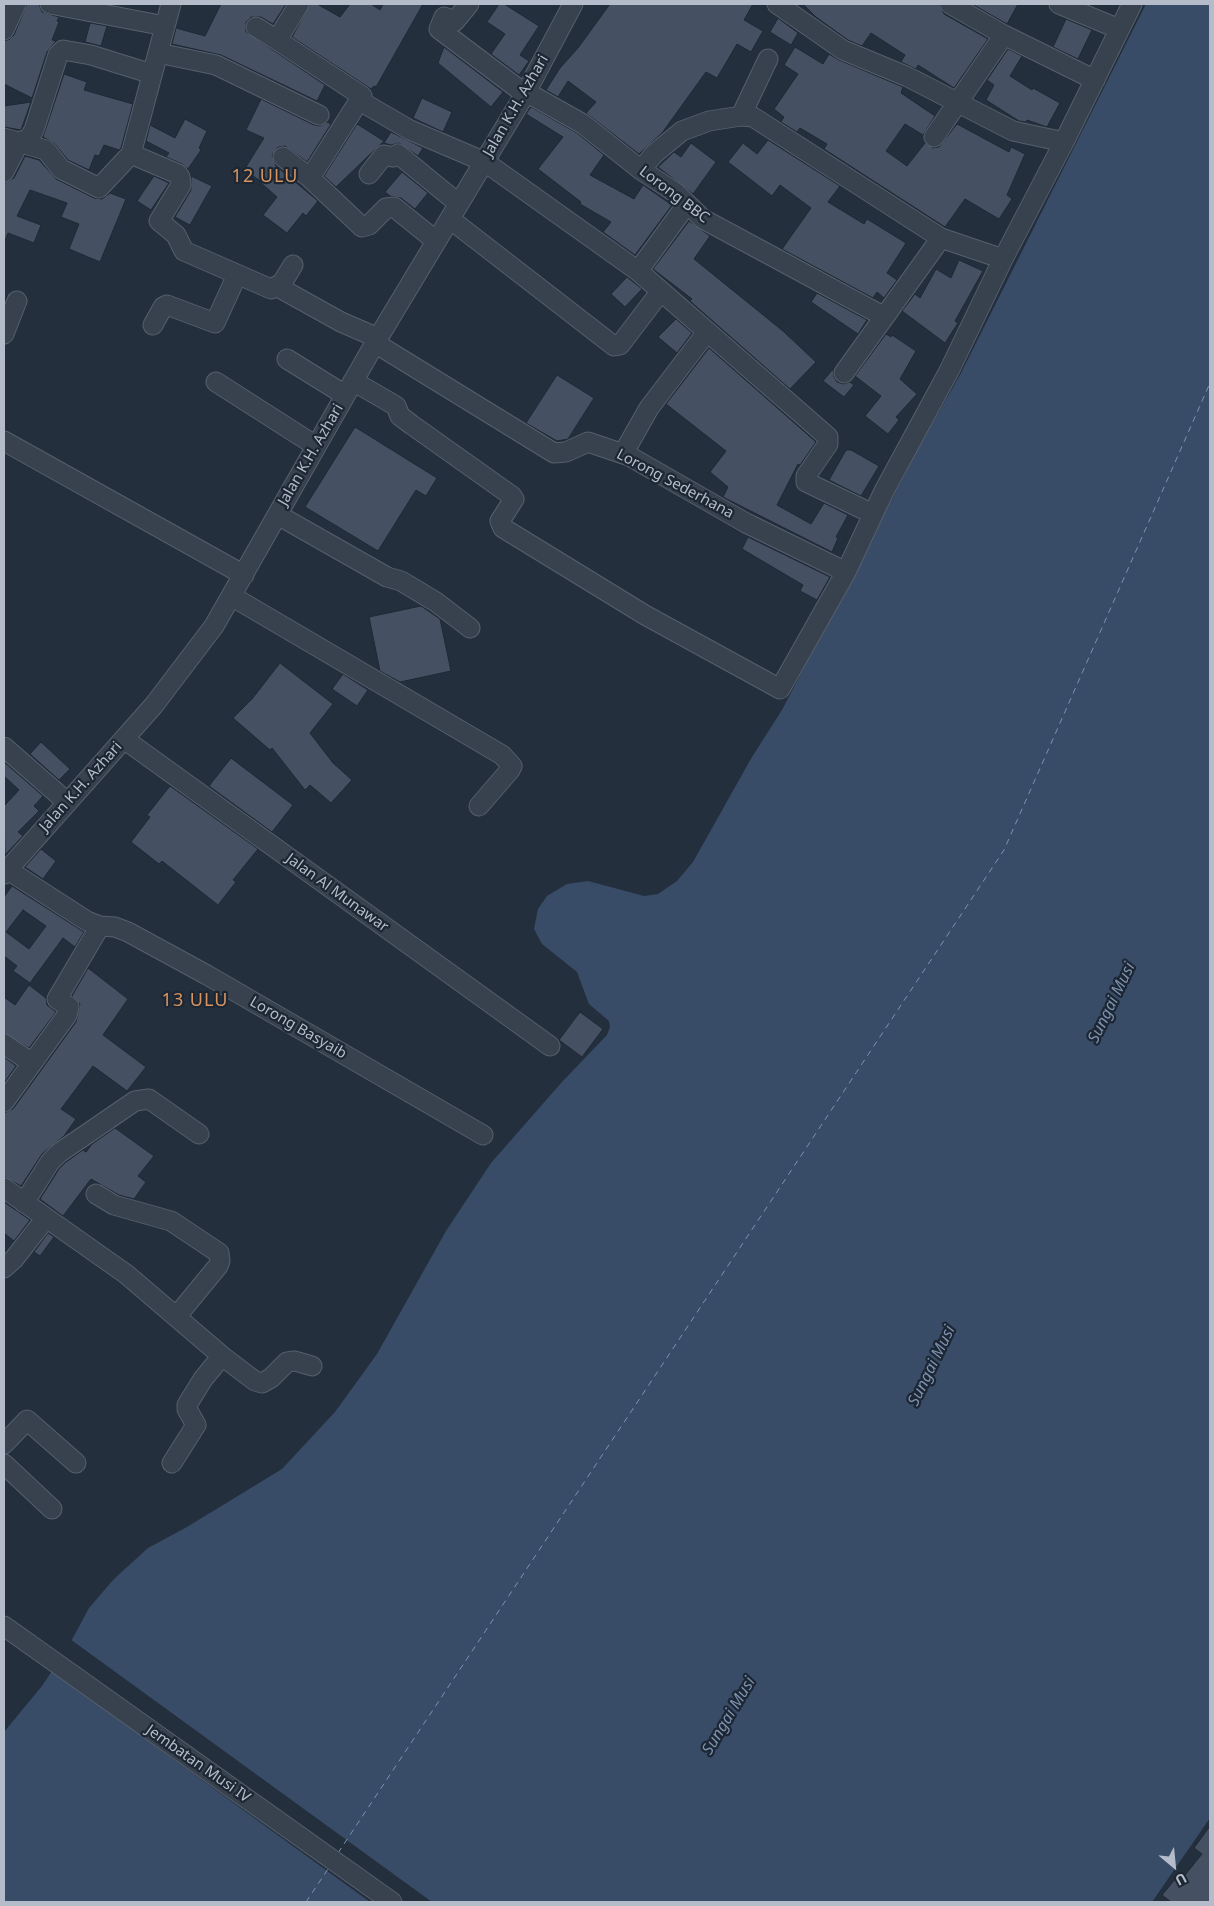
<!DOCTYPE html>
<style>
body{margin:0}
#map{position:relative;width:1214px;height:1906px;overflow:hidden;background:#242f3e;font-family:"Noto Sans",sans-serif}
canvas{display:block}
.frame{position:absolute;inset:0;border:5px solid #b4bcc9;pointer-events:none}
.north{position:absolute;left:1149px;top:1841px;width:50px;height:50px;-webkit-text-stroke:4px #1d2633;paint-order:stroke;rotate:152deg;font-size:14px;font-weight:700;line-height:20px;text-align:center;color:#b4bcc9}
.north::after{content:'';display:block;margin:auto;width:18px;height:22px;background:#b4bcc9;clip-path:polygon(50% 0,100% 100%,50% 72%,0 100%)}
</style>
<div id="map">
<canvas width="1214" height="1906"></canvas>
<div class="frame"></div>
<div class="north">U</div>
</div>
<script>
const ctx = document.querySelector('canvas').getContext('2d');
ctx.lineJoin = 'round';
function paint(path, color) { ctx.fillStyle = color; ctx.fill(path, 'evenodd'); }
const poly = rows => new Path2D(rows.map(r => 'M' + r).join(''));
function stroke(path, color, width, dash) { ctx.strokeStyle = color; ctx.lineWidth = width; ctx.lineCap = dash ? 'butt' : 'round'; ctx.setLineDash(dash || []); ctx.stroke(path); }
function write(font, color, halo, rows, align = 'center') {
  ctx.font = font + ' "Noto Sans",sans-serif'; ctx.lineWidth = 4.5; ctx.setLineDash([]); ctx.textBaseline = 'middle'; ctx.strokeStyle = halo; ctx.fillStyle = color; for (const [text, x, y, turn = 0] of rows) {
    ctx.save(); ctx.translate(x, y); ctx.rotate((+turn || 0) * Math.PI / 180); ctx.textAlign = isNaN(turn) ? turn : align; if (halo) ctx.strokeText(text, 0, 0); ctx.fillText(text, 0, 0); ctx.restore();
  }
}
paint(poly([
 [1146,4,1210,4,1210,1818,1152,1902,4,1902,4,1732,42,1686,68,1647,89,1608,114,1579,148,1548,187,1527,282,1469,335,1412,377,1354,446,1231,491,1163,562,1082,607,1035,610,1027,609,1021,589,1004,577,972,542,944,534,929,538,909,547,896,567,884,588,881,644,896,658,894,677,881,693,862,752,757,782,710,918,449,960,375]
]), '#394c67');
paint(poly([
 [70,1639,432,1902,370,1902,50,1670]
]), '#242f3e');
stroke(poly([
 [338,1853,1004,850,1210,383],
 [306,1902,328,1869]
]), '#7c92b1', 1, [6, 5]);
const building = poly([
 [27,4,39,4,42,12,59,17,57,21,59,22,52,40,56,41,47,52,32,98,4,84,4,41,10,39,14,35,27,4],
 [221,4,286,4,273,24,261,17,251,17,246,22,246,32,325,85,317,101,221,55,172,44,176,28,205,36,221,4],
 [310,4,317,4,340,17,350,4,371,4,380,10,383,4,423,4,376,87,374,86,371,89,292,37,310,4],
 [499,4,504,4,539,26,520,55,529,61,519,75,491,54,505,34,487,22,499,4],
 [610,4,753,4,744,20,763,31,751,52,737,44,717,78,706,72,662,133,639,154,586,113,596,102,568,81,558,97,546,90,560,68,578,48,610,4],
 [803,4,939,4,944,14,988,39,954,88,918,65,916,69,901,62,905,55,871,33,862,46,848,40,816,17,803,4],
 [972,4,1018,4,1007,24,972,4],
 [778,18,798,33,791,45,770,32,778,18],
 [1066,19,1092,30,1078,59,1053,47,1066,19],
 [90,23,107,26,101,46,85,42,90,23],
 [444,47,503,92,491,107,438,63,444,47],
 [795,47,823,64,829,54,839,60,903,87,901,93,935,116,923,135,905,124,886,151,907,166,925,143,933,148,939,147,957,124,1009,152,1011,147,1025,154,1007,195,1012,199,999,219,965,199,945,227,824,149,827,144,800,128,797,132,781,122,784,117,774,109,798,74,784,65,795,47],
 [1008,49,1022,56,1010,76,1032,90,1033,88,1060,103,1047,127,1027,120,1026,122,1019,121,986,100,994,85,987,80,1008,49],
 [64,74,87,82,84,90,133,104,121,148,119,150,104,145,99,156,95,155,89,170,68,160,54,143,43,137,64,74],
 [422,98,452,112,443,132,413,118,422,98],
 [261,99,314,125,320,126,327,122,331,124,307,162,285,146,278,147,272,155,276,166,318,201,306,216,303,213,287,233,263,215,277,197,261,183,262,182,244,170,264,138,246,130,261,99],
 [31,102,21,130,4,127,4,106,31,102],
 [531,107,577,133,604,155,590,175,634,199,643,185,672,205,635,255,603,232,611,222,580,204,581,202,538,169,563,137,526,114,531,107],
 [185,119,207,131,199,148,201,150,188,169,182,164,166,157,169,153,146,141,150,125,175,138,185,119],
 [357,124,384,141,336,187,324,176,357,124],
 [391,132,423,148,418,156,399,143,391,145,384,143,391,132],
 [768,140,840,186,828,202,864,224,867,219,906,243,887,273,897,280,884,298,877,292,873,298,782,249,811,208,780,185,772,196,728,162,743,143,757,154,768,140],
 [691,143,716,162,693,194,658,167,674,152,681,157,691,143],
 [25,156,39,160,56,179,94,198,102,199,110,193,126,199,100,262,69,249,79,224,61,217,67,203,30,190,17,216,41,225,34,243,8,233,4,243,4,183,14,178,25,156],
 [402,172,428,193,415,209,401,198,390,196,385,192,402,172],
 [154,176,169,183,151,210,137,201,154,176],
 [191,176,212,186,190,225,175,217,191,190,191,176],
 [689,221,710,236,694,259,783,331,816,362,790,389,690,301,692,299,653,269,689,221],
 [959,260,983,271,955,321,958,323,945,343,902,311,915,294,920,298,936,269,951,278,959,260],
 [627,277,642,289,625,307,611,294,627,277],
 [817,293,867,320,858,334,811,302,817,293],
 [676,319,692,333,677,353,658,337,676,319],
 [886,334,891,337,892,335,916,351,900,379,917,394,896,417,899,420,888,434,865,416,881,396,855,376,886,334],
 [709,348,816,442,800,465,798,464,777,505,811,524,824,503,848,515,836,537,838,538,832,552,723,497,728,487,710,472,726,451,666,404,709,348],
 [833,369,834,377,837,382,843,384,850,382,854,385,844,397,823,381,833,369],
 [557,375,594,398,568,439,557,441,526,423,557,375],
 [355,427,437,478,426,496,416,490,378,551,305,507,355,427],
 [846,450,851,450,879,466,861,496,829,480,846,450],
 [748,537,830,577,817,600,800,591,803,585,742,549,748,537],
 [421,606,440,619,451,671,400,682,380,671,369,617,421,606],
 [280,663,333,704,310,733,333,763,352,780,331,803,310,785,305,790,272,748,270,750,233,718,252,699,280,663],
 [343,674,368,690,357,706,332,689,343,674],
 [41,742,70,769,59,780,30,754,41,742],
 [231,758,293,805,272,832,209,786,231,758],
 [4,762,43,796,34,806,39,811,18,832,23,836,5,855,4,806,19,790,4,776,4,762],
 [170,786,258,849,233,880,236,882,218,905,162,861,159,864,131,842,150,817,147,815,170,786],
 [41,849,56,861,43,879,25,867,41,849],
 [12,886,84,932,75,947,63,938,30,983,13,971,17,966,4,956,4,897,12,886],
 [23,910,46,926,29,949,6,932,23,910],
 [88,968,128,999,103,1035,146,1067,127,1091,93,1066,61,1109,76,1119,64,1136,42,1154,21,1186,4,1177,4,1113,13,1109,76,1022,80,1004,72,996,88,968],
 [29,985,46,998,47,1005,56,1012,29,1048,4,1033,4,997,15,1005,29,985],
 [580,1012,603,1029,582,1057,559,1040,580,1012],
 [4,1057,16,1066,4,1083,4,1057],
 [115,1128,154,1156,138,1176,146,1182,134,1199,119,1195,91,1179,63,1216,40,1199,59,1169,66,1162,83,1150,86,1152,92,1144,115,1128],
 [4,1202,30,1220,14,1241,4,1233,4,1202],
 [48,1233,54,1237,40,1256,34,1252,48,1233],
 [1210,1826,1210,1902,1171,1902,1162,1895,1177,1877,1181,1880,1202,1854,1194,1848,1210,1826]
]);
paint(building, '#455162');
stroke(building, '#1f2835', 1);
const minor = poly([
 [50,4,165,26],
 [299,4,277,40,362,96,310,178],
 [469,4,455,21,444,17,439,29,525,94],
 [777,4,843,50,908,77,1013,131,1064,142],
 [950,4,1004,35,1095,80],
 [1059,4,1119,29],
 [256,27,277,40],
 [4,30,16,4],
 [158,53,216,65,319,115],
 [526,92,583,124,641,170,676,193,703,219,883,316],
 [360,101,410,130,485,162,638,271,828,437,828,444,806,476,806,482,873,514],
 [741,116,768,59],
 [934,137,1004,35],
 [4,138,46,150,61,169,99,188,131,154,178,174,180,177,181,185,159,221,176,235,184,251,271,289,282,283,293,265],
 [26,143,34,130,58,55,63,50,91,55,152,74],
 [131,154,171,4],
 [283,157,310,178,362,227,369,225,386,208,394,207,436,241],
 [641,170,654,154,682,131,709,121,741,116,753,117,941,238,844,373],
 [4,172,20,141],
 [369,174,384,155,393,157,398,154,459,204],
 [450,219,614,346,620,345,661,291],
 [941,238,1003,259,1064,142,1132,4],
 [638,271,687,204],
 [278,287,341,322,378,338],
 [153,325,163,307,167,305,215,323,237,275],
 [4,334,17,301],
 [375,343,554,453,566,452,588,442,629,456,746,523,846,572],
 [287,359,345,395],
 [353,381,396,406,400,416,412,425,512,496,514,499,500,521,503,528,645,615,780,689,846,572,884,491,949,371,1003,259],
 [216,382,316,446],
 [4,441,244,575],
 [623,454,649,408,707,332],
 [278,515,387,577,401,581,436,602,470,628],
 [233,597,502,755,512,766,510,770,479,806],
 [124,739,550,1046],
 [4,747,67,802],
 [8,870,87,921,100,926,115,927,128,932,207,975,483,1135],
 [4,874,154,705,214,626,375,343,525,94,573,4],
 [4,1044,32,1063],
 [4,1102,67,1015,69,1007,57,999,100,926],
 [4,1188,126,1274,222,1356,255,1381,262,1383,271,1378,287,1362,295,1361,312,1366],
 [96,1194,114,1205,171,1221,219,1253,220,1261,218,1266,176,1317],
 [24,1203,50,1162,59,1153,135,1101,149,1099,199,1134],
 [4,1268,14,1259,46,1218],
 [4,1444,27,1420,76,1463],
 [172,1463,196,1425,187,1409,187,1405,203,1379,222,1356],
 [4,1464,52,1509],
 [4,1626,392,1902]
]);
stroke(minor, '#565f6c', 21);
stroke(minor, '#38414e', 19);
write('15px', '#b4bcc9', '#1d2633', [
 ["Jalan K.H. Azhari",516,106,-60],
 ["Lorong BBC",674,195,37],
 ["Jalan K.H. Azhari",311,455,-60],
 ["Lorong Sederhana",675,484,28],
 ["Jalan K.H. Azhari",81,787,-48],
 ["Jalan Al Munawar",337,893,36],
 ["Lorong Basyaib",298,1028,30],
 ["Jembatan Musi IV",198,1764,35]
]);
write('italic 16px', '#7c92b1', '#1d2633', [
 ["Sungai Musi",1112,1003,-64],
 ["Sungai Musi",932,1366,-64],
 ["Sungai Musi",729,1716,-59]
]);
ctx.letterSpacing = '1px';
write('18px', '#d59563', '#1d2633', [
 ["12 ULU",265,177],
 ["13 ULU",195,1001]
]);
ctx.letterSpacing = '0px';
</script>
